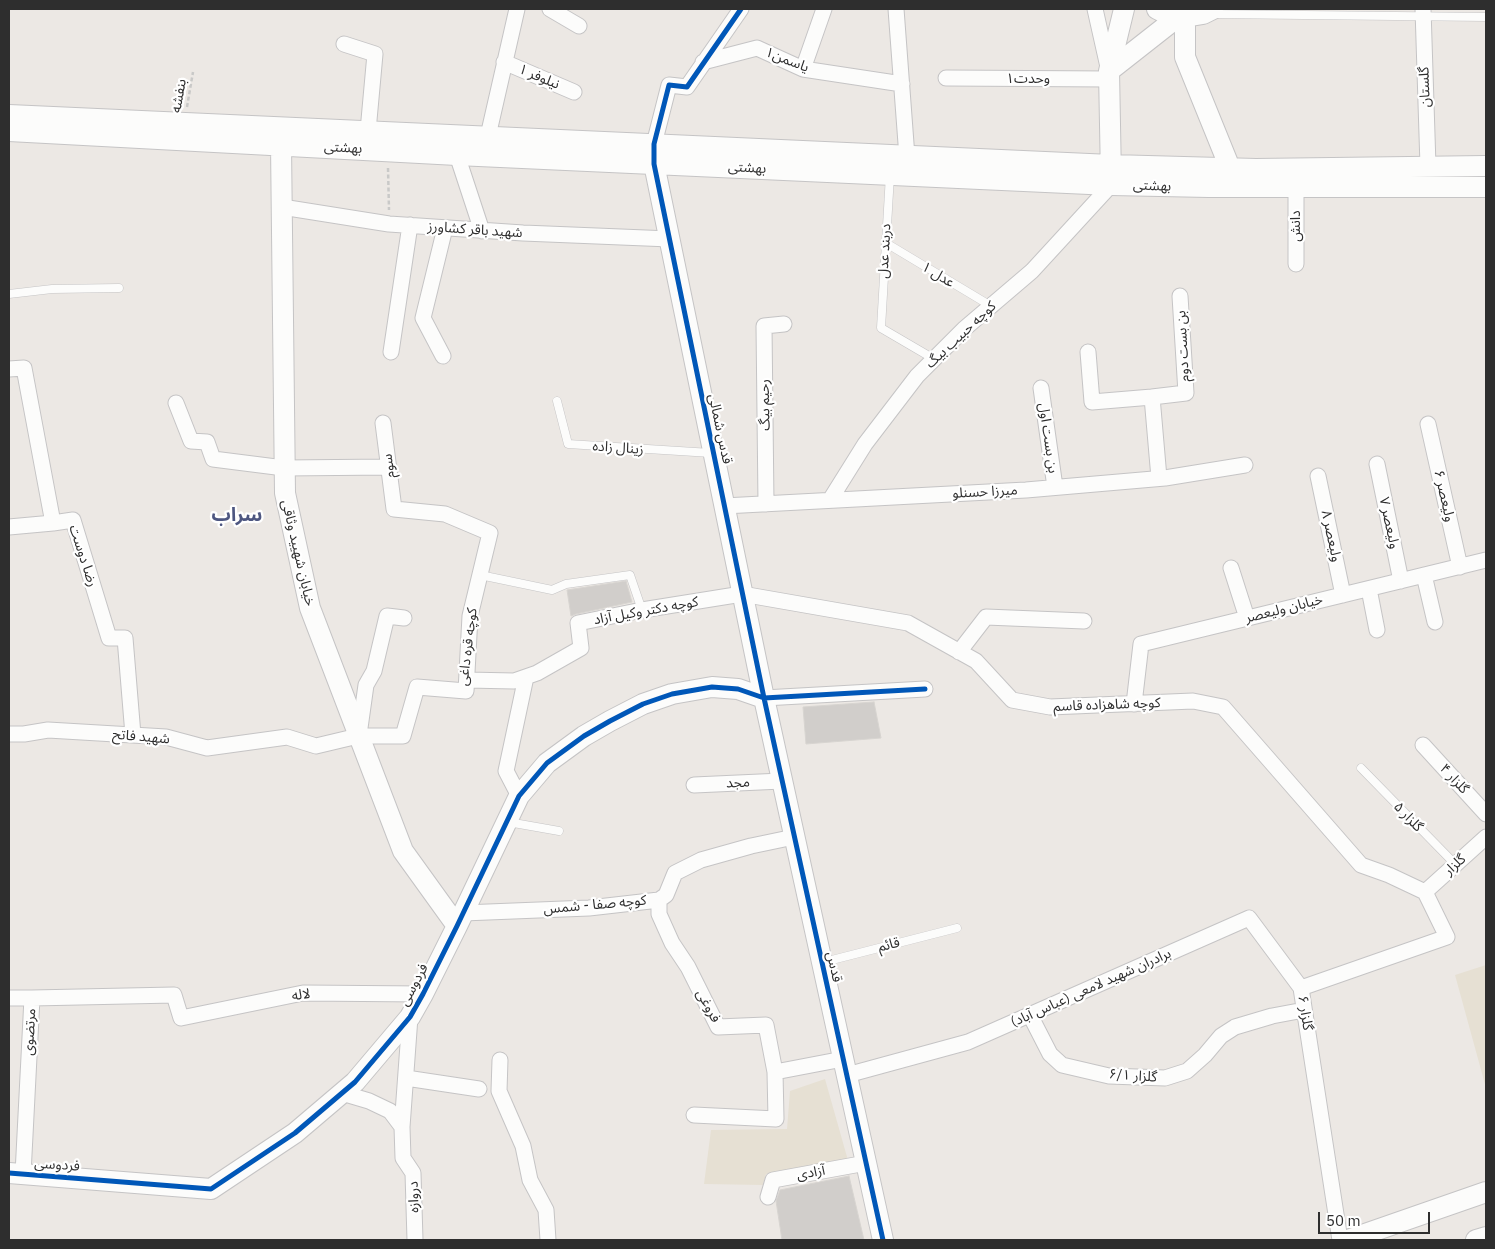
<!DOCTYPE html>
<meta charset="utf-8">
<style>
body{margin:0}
#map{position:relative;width:1495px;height:1249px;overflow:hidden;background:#ece8e4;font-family:"IBM Plex Sans",sans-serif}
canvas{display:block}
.frame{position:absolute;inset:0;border:10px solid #2e2e2e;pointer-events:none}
.scale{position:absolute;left:1318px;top:1212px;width:112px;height:22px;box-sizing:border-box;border:2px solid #2e2e2e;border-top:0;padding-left:6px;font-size:15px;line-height:18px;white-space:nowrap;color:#2e2e2e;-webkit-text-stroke:4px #fff;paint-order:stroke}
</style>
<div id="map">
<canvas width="1495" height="1249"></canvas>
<div class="frame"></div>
<div class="scale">50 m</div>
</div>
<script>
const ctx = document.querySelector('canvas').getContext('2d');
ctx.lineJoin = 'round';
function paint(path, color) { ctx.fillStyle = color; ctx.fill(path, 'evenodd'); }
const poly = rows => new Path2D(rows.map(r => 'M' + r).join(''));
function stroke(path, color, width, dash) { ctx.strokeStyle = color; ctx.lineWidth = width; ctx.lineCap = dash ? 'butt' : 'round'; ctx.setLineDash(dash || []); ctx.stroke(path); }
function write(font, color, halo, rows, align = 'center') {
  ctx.font = font + ' "IBM Plex Sans","Noto Sans Arabic",sans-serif'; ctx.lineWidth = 4.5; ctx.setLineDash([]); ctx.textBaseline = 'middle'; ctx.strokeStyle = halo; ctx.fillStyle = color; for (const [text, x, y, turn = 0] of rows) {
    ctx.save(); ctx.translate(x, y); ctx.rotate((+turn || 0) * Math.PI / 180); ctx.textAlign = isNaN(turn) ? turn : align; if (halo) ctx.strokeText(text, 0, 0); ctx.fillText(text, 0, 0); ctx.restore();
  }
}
paint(poly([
 [1486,965,1486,1088,1455,975],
 [825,1079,849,1164,766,1174,763,1185,704,1184,711,1130,787,1129,790,1091]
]), '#e6e0d3');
const building = poly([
 [626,581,632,602,576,614,571,616,567,590,626,581],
 [874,702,881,738,806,744,803,707,874,702],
 [849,1176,864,1240,782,1240,776,1201,780,1190,849,1176]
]);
paint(building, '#d1cecb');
stroke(building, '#d7d4d0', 1);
const lane = poly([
 [1213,14,1486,17],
 [890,175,881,328,934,359],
 [886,243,991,306],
 [9,294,52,289,119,288],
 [557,401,568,444,711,453],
 [480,575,552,590,566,584,630,575,642,610],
 [1361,768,1456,865],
 [508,822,559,831],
 [824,962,957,928]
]);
const street = poly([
 [550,9,579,26],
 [896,9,907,157],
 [1095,9,1108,67],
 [1423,9,1428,166],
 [344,44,375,54,368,131],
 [504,62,574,92],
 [703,62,757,48,803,69,902,84],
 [803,69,824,9],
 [946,78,1109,79],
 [488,136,517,9],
 [654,144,669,85,687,87,741,9],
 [457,155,482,231],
 [1296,187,1296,264],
 [282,207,389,224,523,233,670,239],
 [391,352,410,225],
 [1088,352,1092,402,1152,397],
 [443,356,423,318,445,228],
 [9,369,24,368,53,523,73,520,109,638,125,638,133,735],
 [1041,388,1055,487],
 [176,403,191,441,207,442,213,459,284,468,389,467],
 [1428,424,1460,567],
 [1377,464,1401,581],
 [1318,476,1343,595],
 [1159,478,1152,397,1186,393,1180,296],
 [830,500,865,444,917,376,964,329,1032,271,1111,185],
 [766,504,764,326,784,324],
 [724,506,1026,490,1165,478,1245,465],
 [9,527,53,523],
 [1231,568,1247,618],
 [1424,575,1435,622],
 [1369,589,1377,630],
 [959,652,986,617,1084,621],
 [467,680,514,681,537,673,581,648,578,623,642,610,742,594,908,623,976,661,1012,700,1050,707,1193,701,1223,707,1361,865,1389,875,1425,892],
 [764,698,925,689],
 [1134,704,1141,644,1486,560],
 [9,734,24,734,48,730,166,737,207,748,287,737,316,746,358,736,403,736,417,687,466,691,470,616,490,533,445,514,394,509,383,423],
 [359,735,366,685,374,671,387,616,404,618],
 [1423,745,1486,814],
 [694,785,782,781],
 [519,796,506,771,526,677],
 [1425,892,1486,837],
 [659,900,659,914,672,943,688,967,718,1027,766,1025,775,1072,843,1059],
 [463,913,589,908,659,900,666,895,675,873,701,860,751,846,794,837],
 [9,998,32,998],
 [1030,1015,1050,1054,1062,1065,1109,1076,1165,1078,1187,1071,1205,1055,1221,1036,1235,1027,1272,1016,1304,1010],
 [410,1017,402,1127,403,1158,413,1173,415,1240],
 [500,1060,499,1091,523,1146,530,1180,546,1210,548,1240],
 [847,1075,968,1042,1249,918,1301,988],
 [406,1078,479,1089],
 [342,1093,369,1101,390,1111,402,1127],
 [694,1115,776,1119,775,1072],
 [23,1174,32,998,174,995,181,1018,303,993,423,994],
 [768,1197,773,1180,866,1163],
 [1340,1240,1301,988,1447,937,1425,892]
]);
const secondary = poly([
 [1157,9,1167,14,1185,17,1203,14,1213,9],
 [1185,17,1185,57,1230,168,1230,179],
 [1109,71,1179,16],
 [9,115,1111,165,1256,169,1486,166],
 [9,131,457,155,1111,185,1209,187,1486,187],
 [281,145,285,493,310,608,403,851,457,926],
 [654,151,654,164,764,698,883,1240],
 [1111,178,1109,71,1124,9],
 [9,1173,211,1189,295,1133,355,1082,410,1017,423,994,457,926,519,796,547,763,584,736,610,721,643,704,672,694,712,687,738,689,764,698],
 [1348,1240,1486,1192],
 [1476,1240,1486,1237]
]);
stroke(lane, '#c5c4c5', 9);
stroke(street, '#c5c4c5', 17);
stroke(secondary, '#c5c4c5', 22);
stroke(poly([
 [187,107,193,72],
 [388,168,389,210]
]), '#c9c9c8', 2.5, [4, 2.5]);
stroke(lane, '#fcfcfb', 8);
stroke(street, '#fcfcfb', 15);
stroke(secondary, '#fcfcfb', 20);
stroke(poly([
 [741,9,687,87,669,85,654,144,654,164,764,698,883,1240],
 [9,1173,211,1189,295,1133,355,1082,410,1017,423,994,457,926,519,796,547,763,584,736,610,721,643,704,672,694,712,687,738,689,764,698,925,689]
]), '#0057b8', 5);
write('14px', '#2e2e2e', '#fff', [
 ["یاسمن۱",787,60,21],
 ["نیلوفر ۱",539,77,23],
 ["وحدت۱",1028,79],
 ["گلستان",1425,87,-92],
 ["بنفشه",179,96,-80],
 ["بهشتی",343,148,3],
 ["بهشتی",747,168,3],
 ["بهشتی",1152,186,2],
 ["دانش",1296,226,-90],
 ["شهید باقر کشاورز",475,230,4],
 ["دربند عدل",885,251,-87],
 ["عدل ۱",938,275,31],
 ["کوچه حبیب بیگ",961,335,-43],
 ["بن بست دوم",1183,346,-93],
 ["رحیم بیگ",765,405,-91],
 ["قدس شمالی",720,429,78],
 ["بن بست اول",1048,438,82],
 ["زینال زاده",618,448,4],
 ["سوم",389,466,-97],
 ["میرزا حسنلو",985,492,-3],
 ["ولیعصر ۶",1444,496,77],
 ["ولیعصر ۷",1389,523,78],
 ["ولیعصر ۸",1331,536,78],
 ["خیابان شهیید وثاقی",298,553,77],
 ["رضا دوست",83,556,72],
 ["خیابان ولیعصر",1284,609,-14],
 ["کوچه دکتر وکیل آزاد",646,611,-10],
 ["کوچه قره داغی",468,647,-83],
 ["کوچه شاهزاده قاسم",1107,705,-2],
 ["شهید فاتح",141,737,5],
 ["گلزار ۴",1454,779,47],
 ["مجد",738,783,-2],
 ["گلزار ۵",1408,817,46],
 ["گلزار",1455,865,-42],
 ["کوچه صفا - شمس",595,905,-5],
 ["قائم",889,945,-14],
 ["قدس",834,967,78],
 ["فردوسی",414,985,-62],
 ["برادران شهید لامعی (عباس آباد)",1091,988,-24],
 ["لاله",301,995,-7],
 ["فروغی",708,1006,61],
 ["گلزار ۶",1305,1013,81],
 ["مرتضوی",30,1032,-87],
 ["گلزار ۶/۱",1133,1076,4],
 ["فردوسی",57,1165,4],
 ["آزادی",811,1173,-10],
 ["دروازه",414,1197,-91]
]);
write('bold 19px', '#4d5680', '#fff', [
 ["سراب",237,516]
]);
</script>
